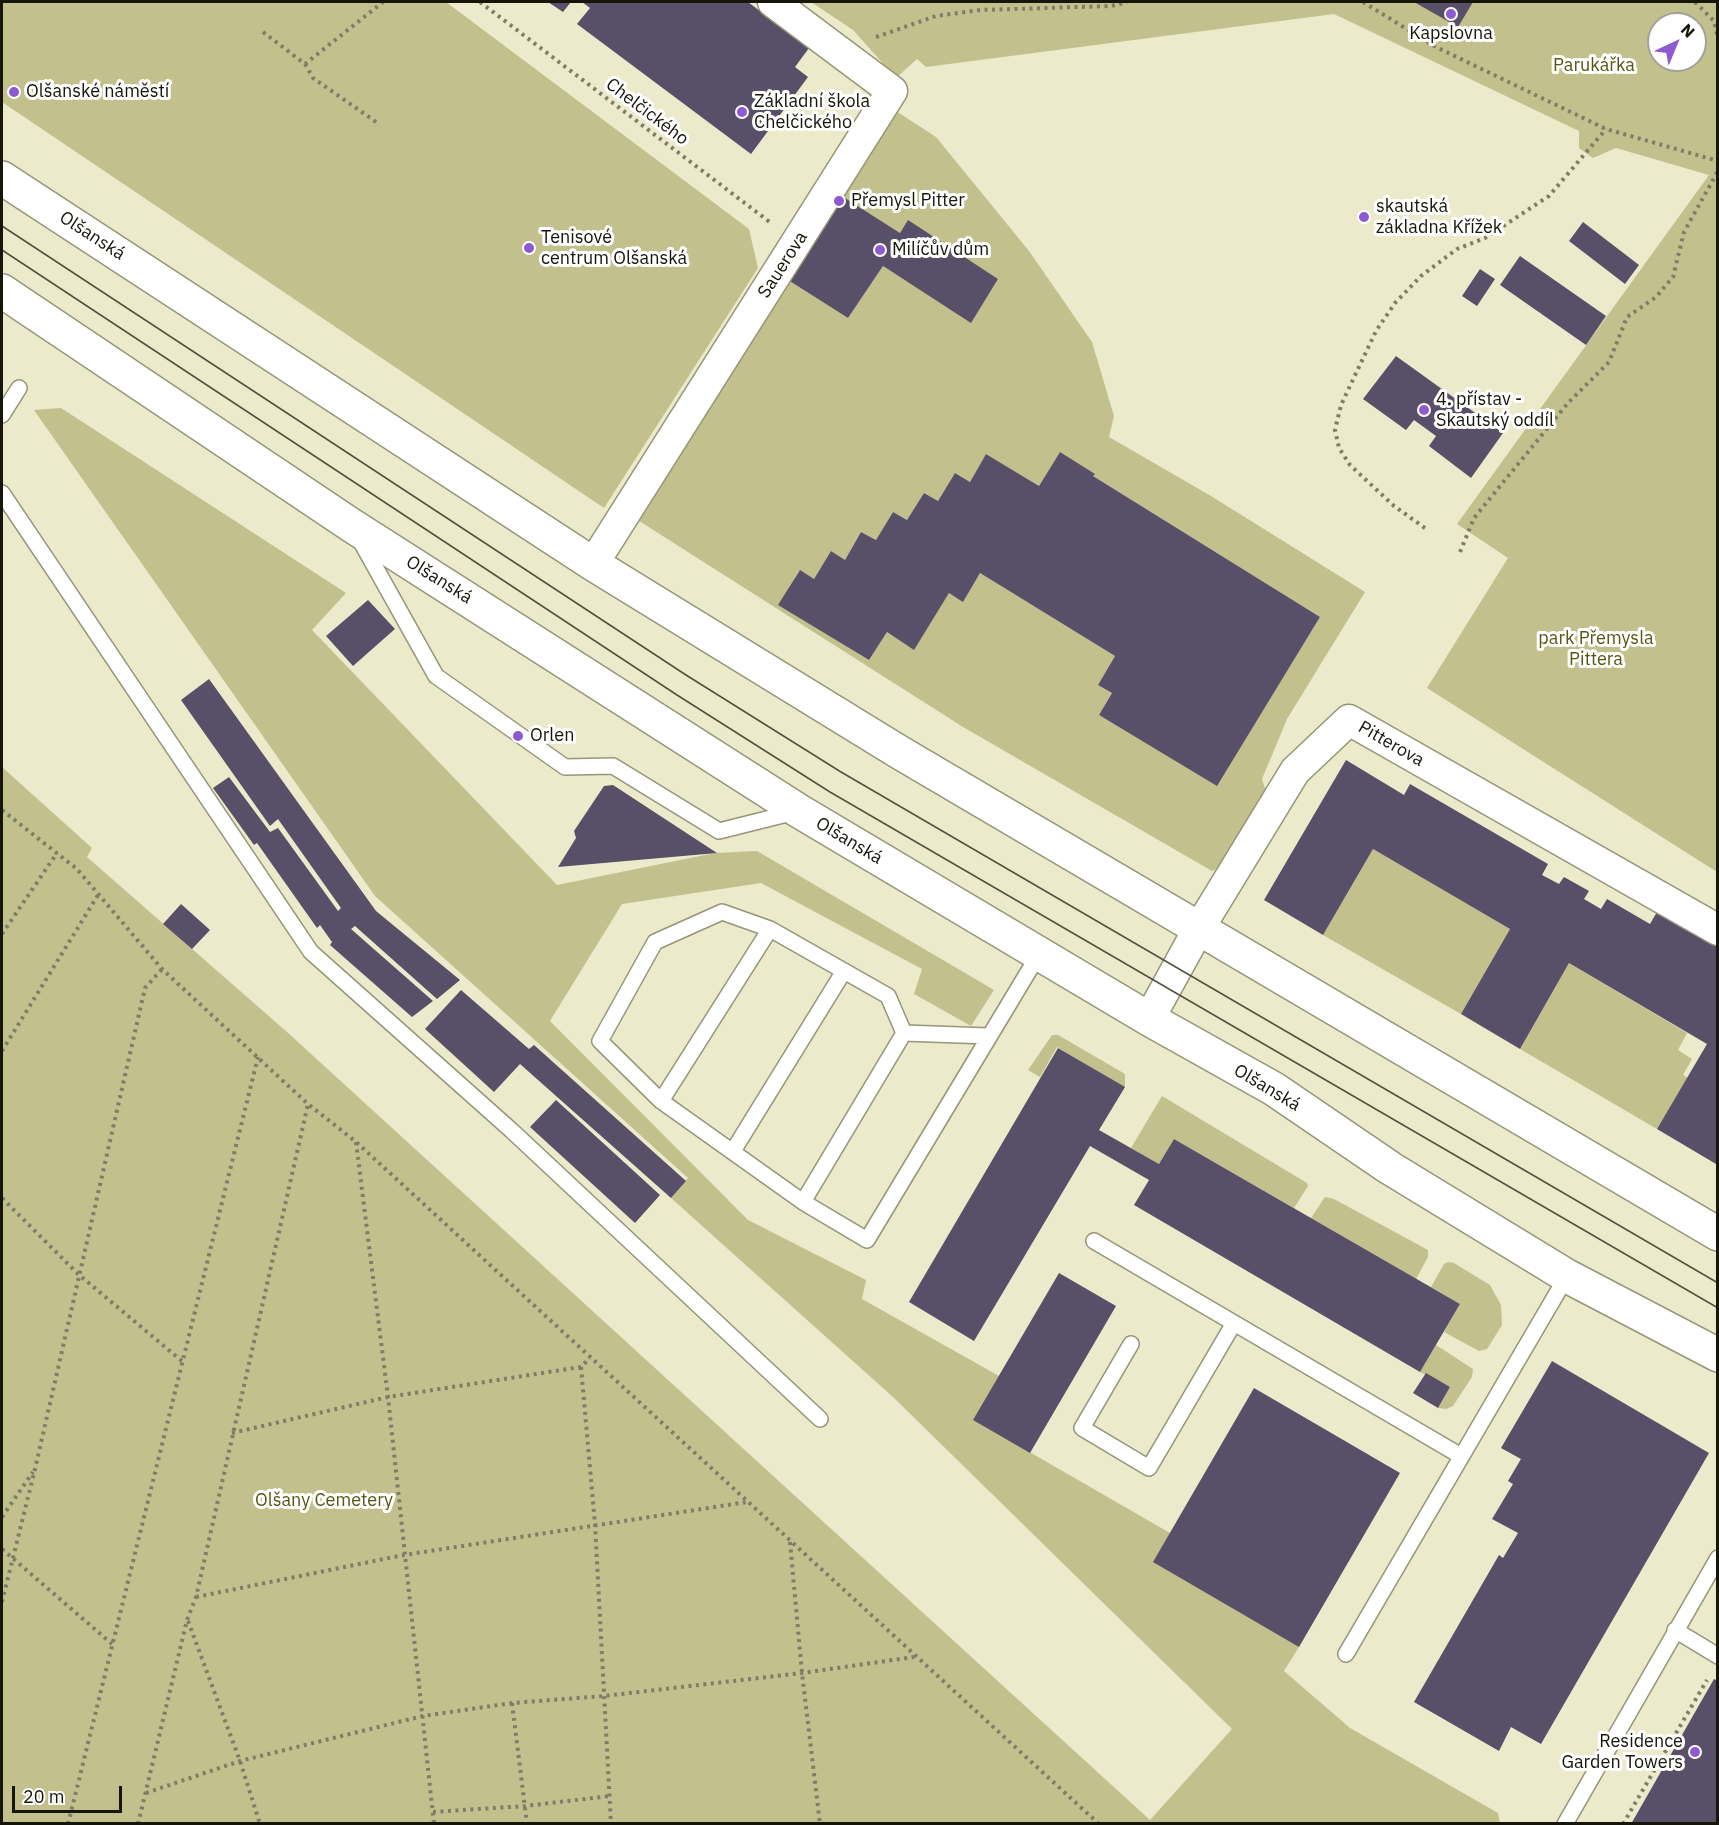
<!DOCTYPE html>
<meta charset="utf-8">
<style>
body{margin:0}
#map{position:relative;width:1719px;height:1825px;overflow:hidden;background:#ebeacb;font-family:"IBM Plex Sans",sans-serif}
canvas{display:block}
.frame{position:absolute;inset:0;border:3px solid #15150a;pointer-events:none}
.north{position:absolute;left:1647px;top:12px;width:60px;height:60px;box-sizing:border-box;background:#fff;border:2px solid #a1a19d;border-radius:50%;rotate:44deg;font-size:16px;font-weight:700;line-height:24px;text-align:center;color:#15150a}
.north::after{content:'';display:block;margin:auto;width:21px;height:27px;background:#8e59d1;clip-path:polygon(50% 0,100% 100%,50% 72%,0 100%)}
.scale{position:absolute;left:12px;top:1786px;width:110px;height:27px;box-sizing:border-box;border:3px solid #15150a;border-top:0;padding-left:8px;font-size:18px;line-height:21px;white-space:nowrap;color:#15150a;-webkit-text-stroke:4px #fff;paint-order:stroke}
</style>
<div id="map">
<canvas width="1719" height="1825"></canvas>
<div class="frame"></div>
<div class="north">N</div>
<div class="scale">20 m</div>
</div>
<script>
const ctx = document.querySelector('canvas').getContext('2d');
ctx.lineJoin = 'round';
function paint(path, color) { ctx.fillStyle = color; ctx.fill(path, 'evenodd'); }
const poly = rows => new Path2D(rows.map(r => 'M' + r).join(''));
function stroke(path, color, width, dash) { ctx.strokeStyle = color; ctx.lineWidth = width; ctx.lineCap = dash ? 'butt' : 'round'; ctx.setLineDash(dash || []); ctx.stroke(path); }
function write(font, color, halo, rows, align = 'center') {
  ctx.font = font + ' "IBM Plex Sans",sans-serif'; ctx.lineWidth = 6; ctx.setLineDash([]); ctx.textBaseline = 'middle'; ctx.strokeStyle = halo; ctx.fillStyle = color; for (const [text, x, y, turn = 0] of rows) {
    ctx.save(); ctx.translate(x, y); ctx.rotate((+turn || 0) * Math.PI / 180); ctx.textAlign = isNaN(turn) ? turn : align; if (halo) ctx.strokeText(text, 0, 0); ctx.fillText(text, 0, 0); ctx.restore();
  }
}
paint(poly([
 [2,2,446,2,749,229,758,268,604,508,2,102],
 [811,2,1717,2,1717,872,1427,688,1508,558,1457,524,1709,175,1616,148,1593,158,1579,148,1579,131,1334,14,926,67,917,59,896,78,853,30],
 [1659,24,1695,24,1695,60,1659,60],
 [896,111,936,137,1029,251,1092,342,1114,416,1109,437,1211,496,1365,592,1287,719,1262,779,1266,791,1222,866,1212,871,963,727,636,519,788,280,848,318,883,266,971,322,998,279,908,221,900,233,842,196],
 [1060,452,1094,474,1093,476,1320,617,1217,785,1099,715,1112,693,1098,685,1115,656,980,573,963,601,949,593,914,649,887,632,869,660,779,605,799,571,814,579,831,551,845,560,861,532,876,540,893,512,907,520,924,493,938,501,955,473,970,482,986,454,1039,486],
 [61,408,346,593,312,630,557,885,715,853,757,851,994,990,971,1026,914,994,922,969,761,883,622,904,550,1021,748,1220,866,1280,862,1299,999,1376,974,1420,1170,1533,1299,1647,1284,1671,1350,1728,1498,1813,1500,1823,2,1823,2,767,92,848,87,857,287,1032,1150,1820,1232,1729,893,1397,671,1198,688,1178,375,896,34,410],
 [1373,849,1510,929,1461,1014,1323,935],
 [1569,963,1687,1033,1678,1050,1692,1059,1683,1075,1688,1078,1657,1129,1520,1049],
 [1052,1035,1058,1035,1125,1074,1125,1088,1057,1047,1040,1077,1028,1070],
 [1162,1096,1307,1183,1308,1186,1294,1208,1174,1139,1159,1164,1131,1148],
 [1325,1197,1334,1199,1428,1250,1428,1257,1416,1279,1311,1218],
 [1448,1262,1454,1263,1490,1285,1501,1305,1502,1325,1487,1349,1479,1351,1444,1332,1460,1304,1431,1287,1444,1264],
 [1436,1345,1473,1369,1472,1377,1453,1406,1446,1409,1438,1408,1450,1387,1420,1372]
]), '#c2c08c');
paint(poly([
 [548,2,571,2,563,12],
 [582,2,748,2,809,48,795,67,808,77,751,154,577,24,590,8],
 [1414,2,1473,2,1458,27],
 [842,196,900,233,908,220,998,279,971,323,883,266,848,318,788,280],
 [1583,222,1639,265,1625,284,1569,241],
 [1520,256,1606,316,1586,345,1500,285],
 [1480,269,1495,279,1477,306,1462,296],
 [1396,356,1503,433,1471,478,1429,446,1436,436,1414,420,1406,430,1363,399],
 [1060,452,1095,474,1093,476,1320,617,1217,786,1099,715,1112,693,1098,685,1115,656,980,573,963,602,949,593,914,650,887,632,869,660,778,605,800,570,814,579,831,551,845,560,861,532,876,540,893,512,907,520,924,493,938,501,955,473,970,482,986,454,1039,486],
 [368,600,395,629,353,666,326,636],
 [209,679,376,911,460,980,437,999,355,926,351,929,433,1001,412,1017,330,945,332,942,320,925,317,928,257,843,254,845,213,788,229,777,270,832,278,828,338,911,341,908,278,819,270,826,181,700],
 [1346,760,1404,795,1410,784,1548,864,1542,875,1559,884,1564,877,1589,891,1584,899,1601,909,1607,899,1650,924,1661,905,1718,938,1716,1164,1657,1129,1707,1044,1569,963,1520,1049,1461,1014,1510,929,1373,849,1323,935,1264,900],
 [613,785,717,853,558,867,576,838,574,831,604,786],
 [181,904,210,930,192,949,163,924],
 [461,990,529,1049,534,1045,686,1181,671,1198,520,1064,494,1092,425,1029],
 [1058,1048,1125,1087,1099,1130,1159,1164,1174,1139,1460,1304,1420,1372,1134,1205,1149,1180,1090,1146,974,1341,909,1302],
 [556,1100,660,1195,635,1223,530,1127],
 [1059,1273,1116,1306,1030,1453,973,1420],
 [1552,1361,1709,1453,1541,1744,1511,1727,1499,1751,1414,1702,1499,1555,1503,1558,1518,1533,1492,1519,1513,1484,1508,1481,1521,1459,1501,1448],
 [1426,1373,1450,1387,1438,1408,1413,1393],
 [1254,1388,1400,1473,1299,1647,1153,1562],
 [1714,1679,1718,1681,1718,1824,1631,1824]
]), '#584f68');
const service = poly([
 [2,415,19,388],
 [2,493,311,952,511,1130,820,1419],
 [360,540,436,676,565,767,613,766,719,831,795,812],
 [904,1033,888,996,770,929,722,912,655,942,600,1041,661,1101,803,1202,867,1240,1039,954],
 [661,1101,770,929],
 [733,1151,844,971],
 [803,1202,904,1033,988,1036],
 [1094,1241,1461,1456],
 [1131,1344,1082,1428,1149,1468,1234,1323],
 [1675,1630,1718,1656],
 [1346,1654,1567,1276],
 [1565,1824,1718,1558]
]);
const minor = poly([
 [593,564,892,91,773,2],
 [1149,1019,1198,930,1295,771,1349,720,1718,930]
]);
const tertiary = poly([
 [2,178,593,564,899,752,1718,1234],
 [2,291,351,525,799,811,1149,1019,1274,1089,1390,1168,1567,1276,1718,1355]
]);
stroke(service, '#959578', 18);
stroke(minor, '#959578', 33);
stroke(tertiary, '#959578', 36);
stroke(poly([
 [480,2,771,223],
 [1363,2,1436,47,1606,129,1718,161],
 [1695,2,1714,21,1718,39],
 [263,32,305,64,383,2],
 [876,37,936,16,980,10,1111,6,1127,2],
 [305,64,313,78,376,122],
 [1425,528,1394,506,1350,465,1339,448,1335,430,1341,405,1376,331,1395,303,1421,276,1457,249,1485,238,1549,196,1606,129],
 [1460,552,1474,518,1568,403,1609,362,1627,317,1656,297,1673,277,1684,232,1718,171],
 [2,810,77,869,162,969,308,1104,355,1141,1099,1824],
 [2,934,57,853],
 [2,1051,98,895],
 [356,1142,388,1397,434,1824],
 [2,1198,78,1274,183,1362],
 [581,1367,595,1524,611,1824],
 [232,1433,388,1397,581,1367,590,1358],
 [2,1517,33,1472],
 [790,1542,802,1673,820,1824],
 [2,1549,112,1644],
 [196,1597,404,1555,747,1502],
 [2,1602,35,1469,145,988,162,969],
 [188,1621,240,1761,260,1824],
 [512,1703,527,1824],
 [146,1793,240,1761,423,1716,512,1703,604,1696,802,1673,914,1657],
 [433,1812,525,1806,610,1796],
 [68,1824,258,1057],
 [138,1824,187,1620,196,1597,308,1104],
 [1623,1824,1707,1680]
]), '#7e7d68', 4, [3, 4.5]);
stroke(service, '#fff', 15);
stroke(minor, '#fff', 30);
stroke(tertiary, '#fff', 33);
stroke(poly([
 [2,226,686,675,841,772,1718,1283],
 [2,250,677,695,830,792,1718,1308]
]), '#515140', 1.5);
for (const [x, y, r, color] of [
 [1451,14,6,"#8e59d1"],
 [14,92,6,"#8e59d1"],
 [742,112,6,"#8e59d1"],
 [839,201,6,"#8e59d1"],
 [1364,217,6,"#8e59d1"],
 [529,248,6,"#8e59d1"],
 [880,250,6,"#8e59d1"],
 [1424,410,6,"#8e59d1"],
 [518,736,6,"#8e59d1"],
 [1695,1752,6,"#8e59d1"]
]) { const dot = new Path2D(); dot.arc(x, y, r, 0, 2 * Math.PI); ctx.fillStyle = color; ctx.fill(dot); stroke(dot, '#fff', 2); }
write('18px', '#15150a', '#fff', [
 ["Kapslovna",1451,34,"center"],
 ["Olšanské náměstí",26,92],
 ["Základní škola",754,102],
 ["Chelčického",754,123],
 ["Přemysl Pitter",851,201],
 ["skautská",1376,207],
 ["základna Křížek",1376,228],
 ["Tenisové",541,238],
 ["centrum Olšanská",541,259],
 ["Milíčův dům",892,250],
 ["4. přístav -",1436,400],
 ["Skautský oddíl",1436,421],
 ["Orlen",530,736],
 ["Residence",1683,1742,"right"],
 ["Garden Towers",1683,1763,"right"]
], 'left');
write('18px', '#585513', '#fff', [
 ["Parukářka",1594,66],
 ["park Přemysla",1596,639],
 ["Pittera",1596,660],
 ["Olšany Cemetery",324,1501]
]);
write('18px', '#15150a', '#fff', [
 ["Chelčického",647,112,37],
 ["Olšanská",92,236,33],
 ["Sauerova",783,265,-57],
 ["Olšanská",439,580,32],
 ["Pitterova",1391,744,30],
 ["Olšanská",849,841,31],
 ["Olšanská",1267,1088,31]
]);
</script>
